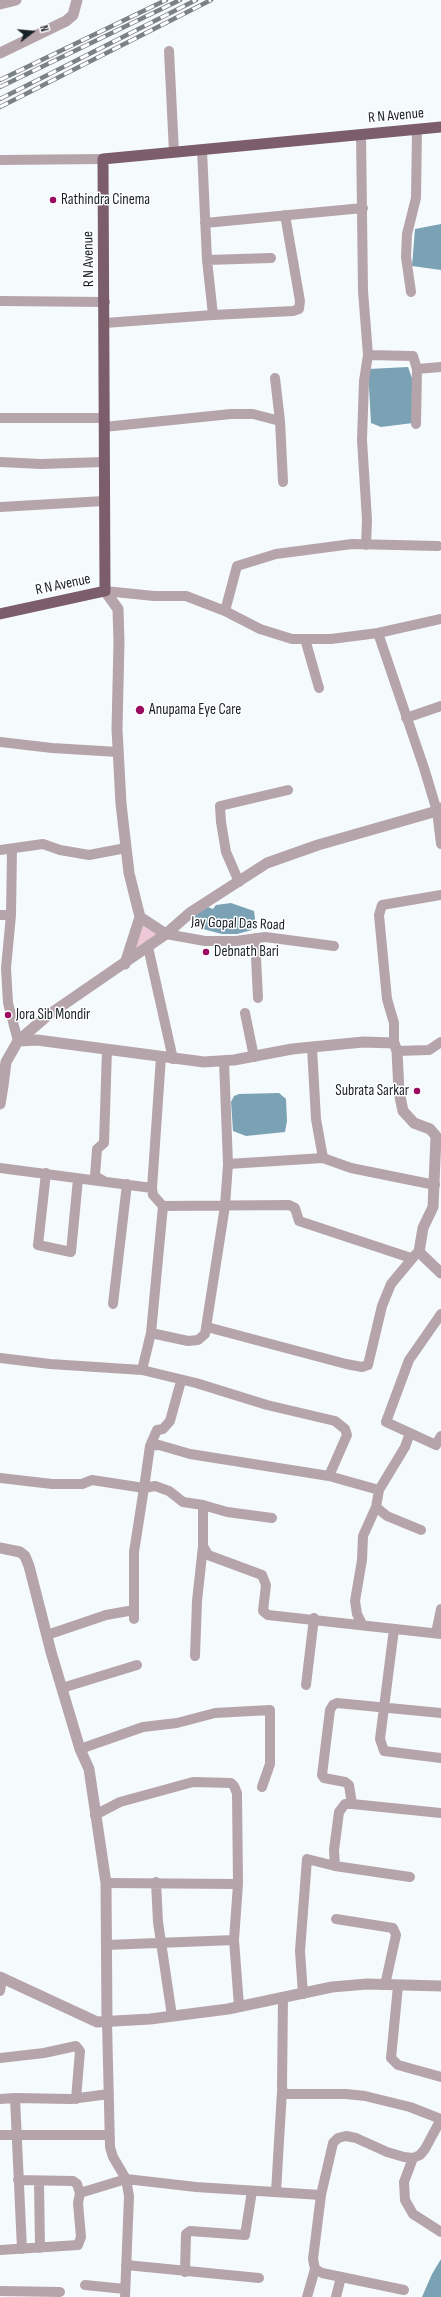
<!DOCTYPE html>
<style>
body{margin:0}
#map{position:relative;width:441px;height:2297px;overflow:hidden;background:#f5fbfd;font-family:"Sofia Sans Condensed",sans-serif}
canvas{display:block}
.north{position:absolute;left:12px;top:12px;width:40px;height:40px;-webkit-text-stroke:3px #fff;paint-order:stroke;rotate:74deg;font-size:11px;font-weight:700;line-height:16px;text-align:center;color:#182226}
.north::after{content:'';display:block;margin:auto;width:14px;height:18px;background:#182226;clip-path:polygon(50% 0,100% 100%,50% 72%,0 100%)}
</style>
<div id="map">
<canvas width="441" height="2297"></canvas>
<div class="north">N</div>
</div>
<script>
const ctx = document.querySelector('canvas').getContext('2d');
ctx.lineJoin = 'round';
function paint(path, color) { ctx.fillStyle = color; ctx.fill(path, 'evenodd'); }
const poly = rows => new Path2D(rows.map(r => 'M' + r).join(''));
function stroke(path, color, width, dash) { ctx.strokeStyle = color; ctx.lineWidth = width; ctx.lineCap = dash ? 'butt' : 'round'; ctx.setLineDash(dash || []); ctx.stroke(path); }
function write(font, color, halo, rows, align = 'center') {
  ctx.font = font + ' "Sofia Sans Condensed",sans-serif'; ctx.lineWidth = 3; ctx.setLineDash([]); ctx.textBaseline = 'middle'; ctx.strokeStyle = halo; ctx.fillStyle = color; for (const [text, x, y, turn = 0] of rows) {
    ctx.save(); ctx.translate(x, y); ctx.rotate((+turn || 0) * Math.PI / 180); ctx.textAlign = isNaN(turn) ? turn : align; if (halo) ctx.strokeText(text, 0, 0); ctx.fillText(text, 0, 0); ctx.restore();
  }
}
paint(poly([
 [141,921,163,935,131,958]
]), '#eec8d6');
paint(poly([
 [441,224,441,270,412,266,415,229],
 [408,367,419,398,413,423,381,427,371,423,368,369],
 [231,903,254,911,256,925,252,930,237,934,222,934,199,928,195,917,197,912,205,906,213,909,216,905],
 [279,1093,286,1099,287,1121,285,1132,246,1136,233,1131,231,1102,234,1096,239,1094],
 [441,2259,441,2297,422,2297,432,2274]
]), '#7aa2b4');
stroke(poly([
 [169,51,174,152],
 [361,134,363,291,368,355,364,381,362,440,367,520,366,545],
 [202,150,207,260,271,258],
 [0,160,103,159],
 [205,223,363,208],
 [207,260,213,315,293,311,299,309,300,301,285,215],
 [411,292,406,257,407,234,416,198,417,129],
 [0,301,105,302],
 [105,323,213,315],
 [368,355,413,356,417,369,441,367],
 [275,378,280,421,283,482],
 [0,418,104,418],
 [416,424,417,369],
 [104,427,231,414,253,414,280,421],
 [0,462,41,464,104,462],
 [0,507,104,501],
 [105,591,154,596,186,596,225,611,260,629,292,639,331,639,378,633,441,619],
 [225,611,237,566,276,554,352,544,438,546],
 [378,633,424,768,437,811,441,844],
 [305,639,319,688],
 [406,718,441,706],
 [0,742,52,748,118,752],
 [12,849,11,915,6,968,8,1003,18,1041],
 [0,850,43,844,60,850,89,855,126,848],
 [239,882,226,852,221,822,220,806,288,790],
 [0,915,11,915],
 [166,934,205,941,236,941,265,937,334,946],
 [255,938,258,998],
 [148,947,173,1059],
 [245,1013,254,1057],
 [394,1043,394,1023,387,999,379,915,382,905,441,895],
 [312,1048,316,1119,323,1158,351,1168,435,1185],
 [397,1051,429,1050,441,1042],
 [228,1164,323,1158],
 [0,1168,152,1188,153,1195,163,1206,289,1205,295,1208,299,1221,411,1258],
 [46,1173,38,1245,71,1252,78,1179],
 [104,1181,95,1176,97,1149,104,1143,107,1049],
 [152,1188,161,1057],
 [113,1304,127,1184],
 [207,1327,346,1364,362,1367,368,1365,382,1306,391,1284,416,1254],
 [151,1333,163,1206],
 [0,1358,50,1364,142,1370,196,1383,267,1405,335,1421,345,1429,347,1435,329,1476],
 [142,1370,151,1333,188,1341,198,1340,205,1334,225,1206,228,1164,224,1061],
 [410,1433,386,1422,409,1360,441,1314],
 [150,1446,157,1430,163,1429,170,1421,181,1381],
 [0,1478,52,1484,82,1484,92,1480,144,1488,150,1446,159,1445,190,1454,329,1476,379,1490,376,1507,363,1536,362,1560,355,1601,357,1614,362,1624],
 [379,1490,405,1447,410,1433,436,1445,441,1436],
 [203,1505,227,1512,272,1518],
 [376,1507,387,1516,421,1530],
 [134,1619,134,1552,144,1488,155,1486,169,1491,183,1502,203,1505,203,1546,208,1555,262,1575,266,1585,263,1611,268,1615,441,1634],
 [394,1629,380,1739,384,1751,441,1758],
 [436,1633,441,1609],
 [47,1635,106,1615,134,1610],
 [195,1656,197,1601,203,1546],
 [306,1685,314,1618],
 [62,1688,137,1665],
 [80,1749,143,1727,177,1723,215,1713,270,1710,270,1764,262,1787],
 [352,1804,349,1785,345,1782,324,1778,322,1775,330,1710,333,1705,337,1703,441,1713],
 [95,1815,120,1802,193,1782,231,1783,234,1786,237,1793,238,1884,234,1940,239,2006],
 [410,1877,335,1866,334,1850,339,1812,345,1804,352,1804,441,1813],
 [156,1882,158,1922,172,2016],
 [106,1883,238,1884],
 [336,1919,393,1928,396,1935,385,1985],
 [106,1945,234,1940],
 [398,1986,391,2058,398,2065,441,2077],
 [0,1991,2,1979],
 [303,1994,300,1951,307,1859,335,1866],
 [283,1997,282,2088,284,2094,346,2094,365,2096,410,2107,441,2119],
 [107,2022,110,2147,113,2157,126,2179,129,2196,125,2297],
 [0,2058,44,2053,76,2046,80,2051,76,2099],
 [0,2099,15,2098],
 [0,2135,109,2135],
 [413,2158,404,2182,405,2200,413,2214,441,2232],
 [18,2180,73,2181,77,2184,80,2193],
 [39,2181,40,2248],
 [276,2192,282,2091],
 [321,2195,313,2259,315,2269,322,2273,404,2290],
 [22,2249,15,2098,71,2099,109,2094],
 [0,2250,78,2245,81,2237,78,2203,80,2193,126,2179,196,2187,321,2195,333,2143,338,2138,346,2136,356,2138,387,2152,404,2157,413,2158,420,2155,425,2149,441,2119],
 [126,2265,259,2278],
 [185,2272,186,2234,190,2231,245,2235,252,2191],
 [85,2285,125,2289],
 [0,2291,60,2292],
 [307,2297,315,2269],
 [336,2297,341,2277]
]), '#b6a4ab', 10);
stroke(poly([
 [0,4,16,0],
 [0,53,66,21,73,15,77,0],
 [105,591,118,609,119,642,117,729,121,804,129,873,140,917,166,934],
 [125,964,140,917],
 [18,1041,37,1040,204,1062,234,1060,292,1049,363,1042,394,1043,397,1051,399,1092,403,1111,414,1123,430,1129,436,1136,433,1207,423,1228,419,1252,441,1273],
 [0,1086,3,1086,6,1062,18,1041,47,1016,166,934,191,912,267,863,318,845,437,811,441,808],
 [0,1104,3,1086],
 [0,1548,20,1552,25,1556,29,1566,51,1652,80,1749,89,1769,106,1883,107,2022],
 [0,1977,97,2022,150,2019,228,2009,332,1987,367,1984,441,1986]
]), '#b6a4ab', 11);
stroke(poly([
 [0,614,105,591,103,159,441,127]
]), '#7c5e6a', 11);
const rail = poly([
 [0,80,166,0],
 [0,87,180,0],
 [0,99,196,0],
 [0,107,211,0]
]);
stroke(rail, '#7a8286', 4.5);
stroke(rail, '#fff', 3, [9]);
for (const [x, y, r, color] of [
 [53,200,4,"#990c5f"],
 [140,710,5,"#990c5f"],
 [206,952,4,"#990c5f"],
 [8,1015,4,"#990c5f"],
 [417,1091,4,"#990c5f"]
]) { const dot = new Path2D(); dot.arc(x, y, r, 0, 2 * Math.PI); ctx.fillStyle = color; ctx.fill(dot); stroke(dot, '#fff', 1.5); }
write('15px', '#182226', '#fff', [
 ["R N Avenue",396,116,-5],
 ["R N Avenue",89,259,-91],
 ["R N Avenue",63,585,-12],
 ["Jay Gopal Das Road",238,924,2]
]);
write('15px', '#182226', '#fff', [
 ["Rathindra Cinema",61,200],
 ["Anupama Eye Care",149,710],
 ["Debnath Bari",214,952],
 ["Jora Sib Mondir",16,1015],
 ["Subrata Sarkar",409,1091,"right"]
], 'left');
</script>
